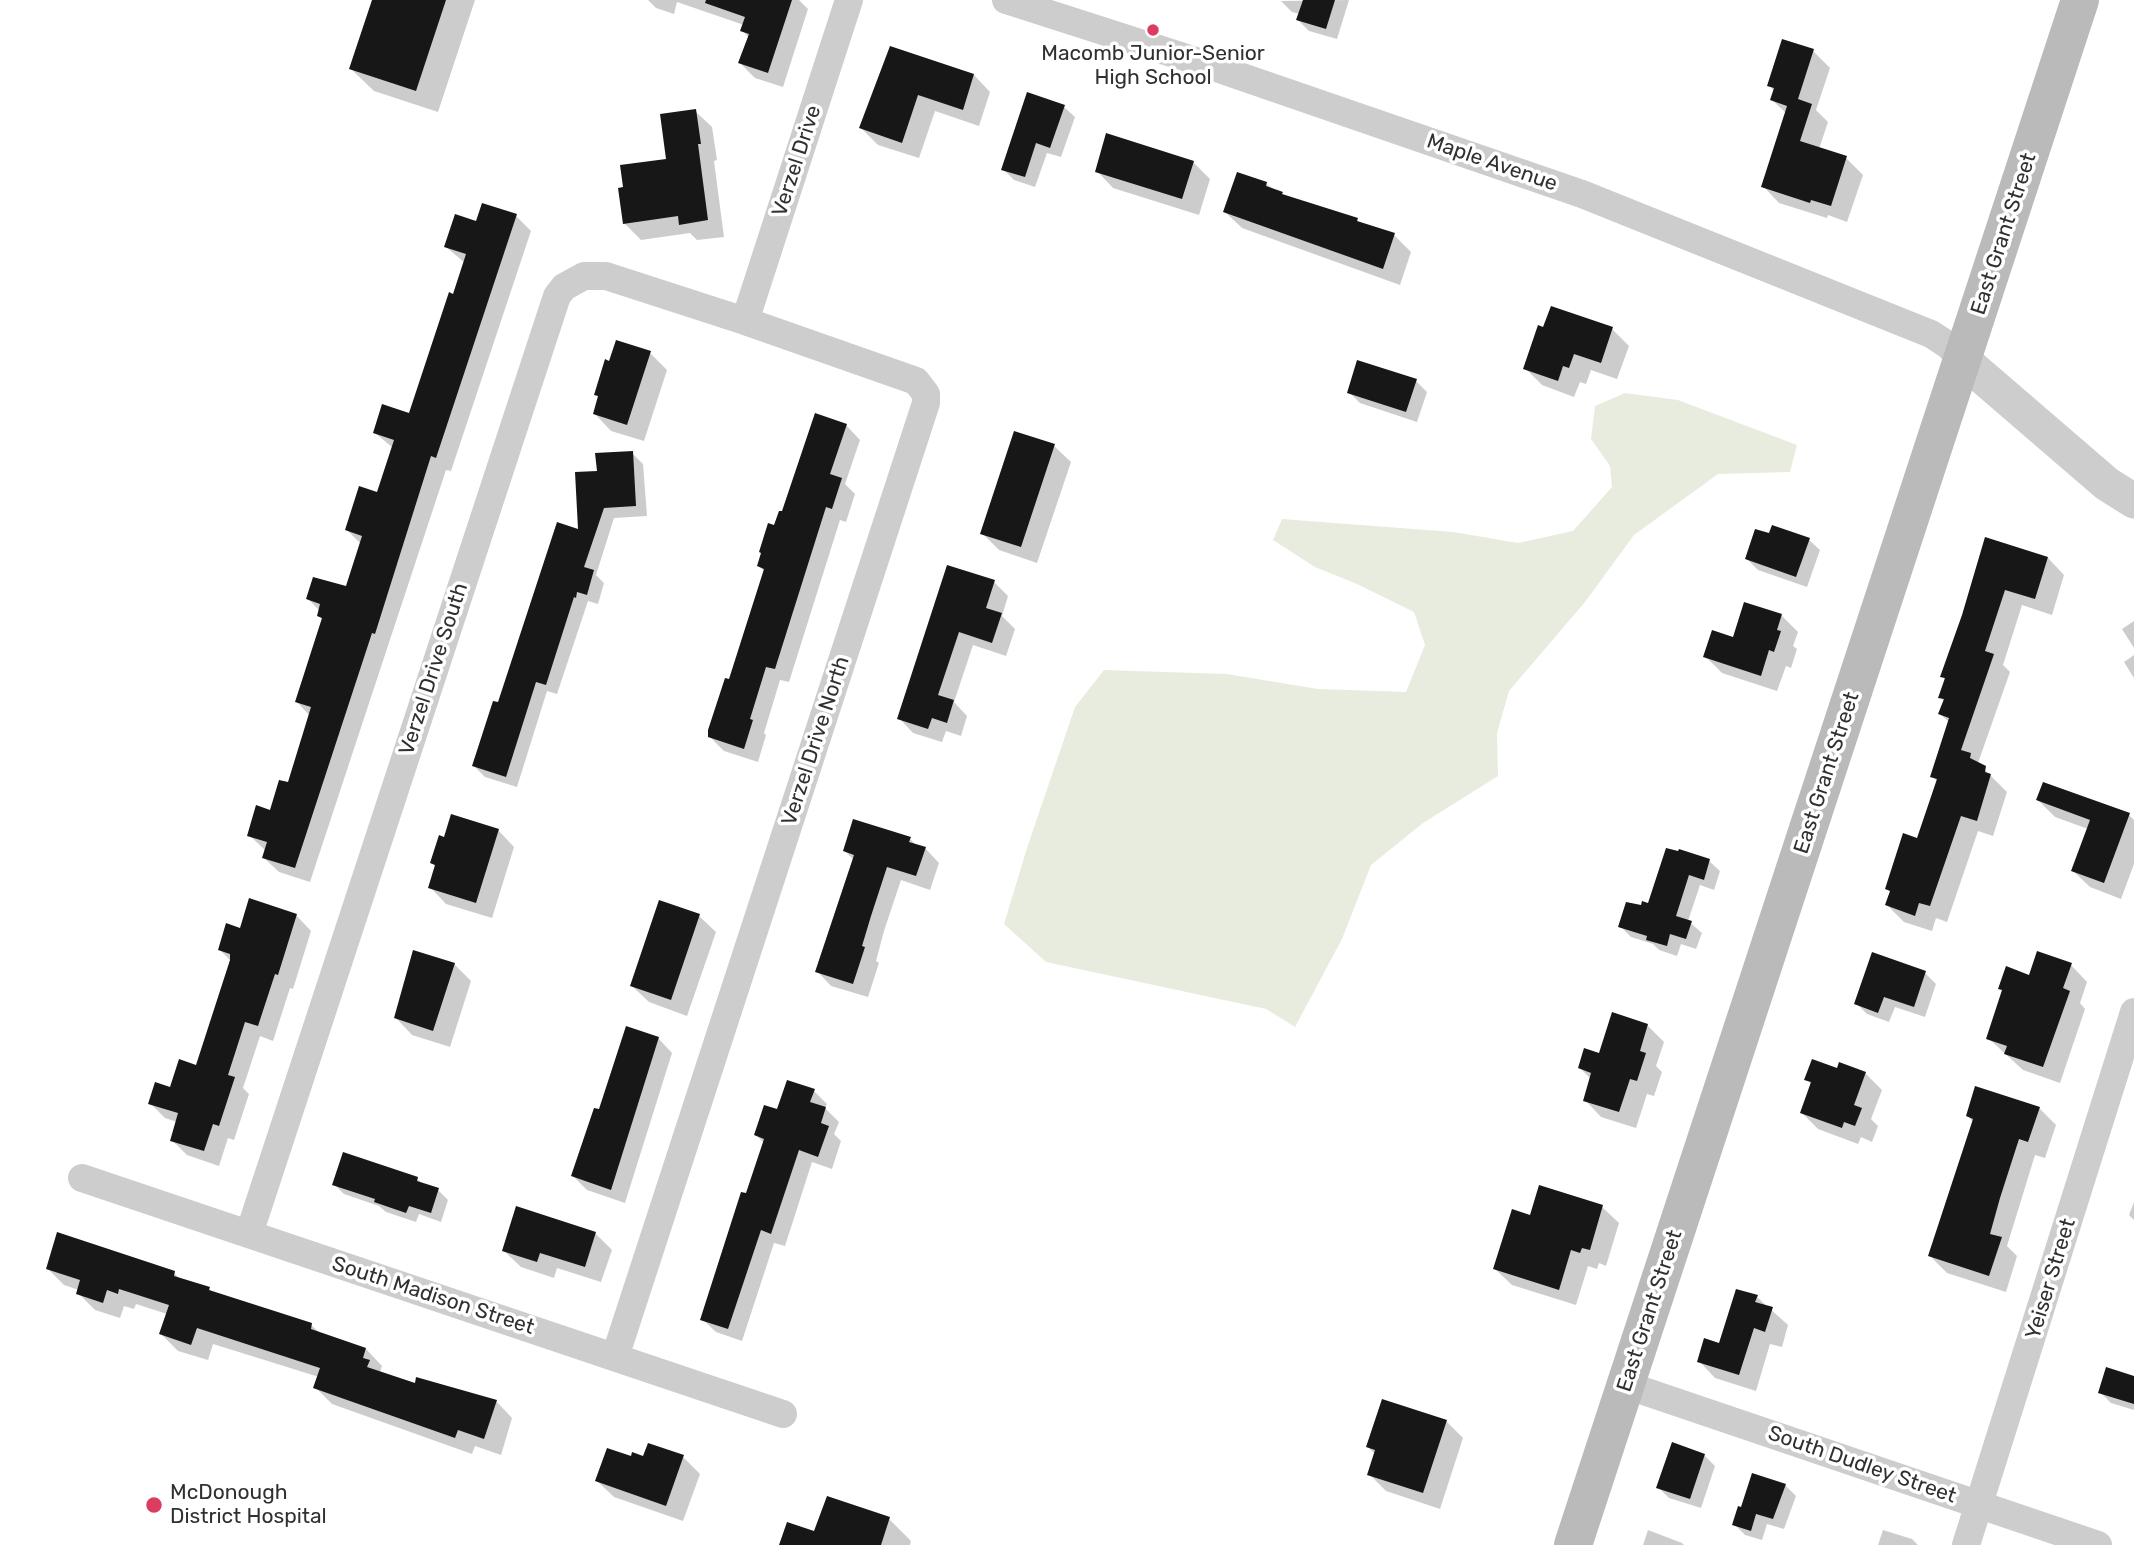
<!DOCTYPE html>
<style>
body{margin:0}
canvas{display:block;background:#fff}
</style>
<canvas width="2134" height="1545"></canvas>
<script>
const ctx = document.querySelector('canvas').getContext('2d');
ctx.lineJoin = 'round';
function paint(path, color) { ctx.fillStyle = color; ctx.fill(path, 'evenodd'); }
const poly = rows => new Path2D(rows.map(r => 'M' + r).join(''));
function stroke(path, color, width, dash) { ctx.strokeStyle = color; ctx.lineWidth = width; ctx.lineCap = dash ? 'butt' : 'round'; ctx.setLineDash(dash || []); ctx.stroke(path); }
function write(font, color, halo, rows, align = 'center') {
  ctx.font = font + ' Rubik,sans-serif'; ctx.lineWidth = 7; ctx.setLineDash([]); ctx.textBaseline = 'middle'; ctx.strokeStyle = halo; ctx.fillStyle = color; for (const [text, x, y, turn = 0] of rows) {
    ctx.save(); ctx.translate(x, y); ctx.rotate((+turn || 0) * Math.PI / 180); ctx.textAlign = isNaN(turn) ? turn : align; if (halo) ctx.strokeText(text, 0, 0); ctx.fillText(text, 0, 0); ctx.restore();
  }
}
paint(poly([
 [1625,393,1678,400,1797,445,1790,472,1718,474,1634,535,1585,602,1509,691,1497,733,1498,776,1423,823,1371,865,1342,939,1295,1027,1266,1009,1046,962,1004,924,1027,848,1075,707,1104,670,1227,674,1318,689,1406,692,1425,645,1414,612,1357,584,1315,567,1273,540,1282,519,1453,532,1518,543,1573,531,1612,487,1610,466,1591,439,1595,406]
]), '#e8ecde');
paint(poly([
 [374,0,475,0,438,112,374,91,351,69],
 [648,0,799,0,808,9,783,87,755,78,740,63,749,38,742,30,744,25,677,2,674,14,656,8],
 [1349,0,1337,39,1309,31,1298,20,1300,14,1292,12,1281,1],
 [1783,41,1813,51,1830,68,1816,110,1828,122,1819,149,1846,158,1863,175,1847,222,1828,215,1827,218,1779,203,1763,186,1787,114,1772,100,1775,92,1769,85],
 [891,48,974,75,990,92,979,126,935,111,919,158,878,145,861,128],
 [1064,107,1075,117,1061,157,1047,153,1035,187,1014,180,1003,169],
 [695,111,712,127,717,160,714,161,724,237,697,240,690,233,641,240,624,223,668,160],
 [1193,162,1210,179,1199,215,1113,188,1097,171],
 [1266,184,1286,197,1357,220,1361,224,1394,235,1411,252,1400,285,1242,228,1225,212],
 [516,216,531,231,451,471,446,470,310,882,279,872,264,858,266,851,249,835,271,812,289,785,310,716,297,702,323,620,318,615,320,611,308,599,347,588,361,544,347,530,378,494,393,448,374,432,410,415,465,263,446,247,477,224],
 [1552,308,1612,329,1629,346,1617,379,1591,370,1586,384,1580,382,1574,397,1542,385,1525,368,1544,329],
 [650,353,667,370,644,441,611,431,595,414,599,398,596,394],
 [1416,381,1427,392,1417,422,1360,403,1349,392],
 [846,425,860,440,845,484,855,494,846,522,840,520,789,682,780,680,764,733,766,735,758,762,724,751,710,737,730,682,765,572,759,566,783,514],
 [1054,446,1071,462,1037,563,999,550,982,533],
 [632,453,643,464,647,516,614,518,596,575,604,583,598,604,588,601,557,694,547,691,517,787,485,777,474,766,499,704,580,532,599,473],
 [1770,535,1809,540,1820,550,1807,587,1758,570,1747,559],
 [2048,558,2064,575,2052,615,2022,605,2003,665,2010,672,1978,763,2007,792,1993,836,1978,831,1947,922,1936,918,1932,931,1904,922,1887,905,1892,893,1887,888,1919,840,1938,782,1932,776,1949,722,1940,714,1945,702,1940,697,1946,680,1942,677,1964,616],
 [948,567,994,582,1008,596,1002,616,1015,629,1006,656,973,645,954,702,967,716,961,736,946,731,942,742,913,733,899,718],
 [1781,615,1798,632,1793,646,1797,649,1791,668,1786,666,1777,691,1722,673,1705,656],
 [2134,621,2134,648,2122,629],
 [2134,655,2134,678,2124,662],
 [2038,800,2129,815,2134,820,2134,864,2121,899,2090,887,2073,871,2088,829,2055,817],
 [498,830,514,847,492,918,446,904,430,887,436,867,432,863,445,839],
 [910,839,917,846,925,848,939,863,930,890,901,880,884,931,876,961,879,963,868,997,831,986,817,971,854,860,845,851],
 [1667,850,1709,861,1720,871,1714,890,1700,885,1688,921,1702,933,1696,949,1681,944,1677,956,1659,950,1653,944,1631,937,1620,926,1642,907,1649,905],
 [296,915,311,931,293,989,290,988,273,1041,260,1036,243,1088,249,1094,234,1140,228,1138,219,1166,187,1155,172,1140,177,1122,165,1118,150,1103,198,1067,231,961,220,950,241,930],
 [699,916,716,932,687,1016,649,1002,632,986],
 [1873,954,1925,973,1936,984,1925,1017,1895,1007,1889,1022,1867,1014,1856,1003],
 [454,964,471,981,450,1047,412,1035,396,1018],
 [2071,965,2087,982,2080,1003,2085,1009,2060,1083,2023,1070,1988,1038,2030,977],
 [1647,1025,1664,1042,1656,1066,1662,1072,1654,1096,1647,1094,1636,1128,1601,1117,1585,1100,1591,1079,1580,1068],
 [658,1038,672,1053,625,1203,587,1190,573,1176,600,1112],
 [1838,1070,1865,1073,1882,1090,1871,1119,1878,1126,1872,1142,1861,1137,1858,1144,1818,1129,1802,1113,1812,1085,1806,1079],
 [814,1091,827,1104,825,1108,839,1122,834,1134,841,1141,832,1169,812,1162,785,1246,774,1243,742,1341,716,1332,702,1319,764,1143,756,1135,778,1111],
 [2039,1108,2056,1125,2045,1158,2035,1155,2007,1246,2017,1256,2006,1292,1947,1273,1930,1256,1973,1122,1968,1116],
 [417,1179,424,1185,438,1190,448,1200,441,1222,419,1214,416,1222,386,1212,379,1206,344,1194,334,1184],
 [2134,1202,2134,1220,2129,1215],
 [1602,1207,1619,1223,1606,1266,1599,1263,1597,1269,1588,1266,1576,1305,1512,1285,1495,1269,1532,1217],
 [595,1233,612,1250,601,1282,557,1268,554,1278,521,1267,504,1251],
 [48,1269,174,1273,181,1280,209,1289,213,1293,311,1325,321,1334,366,1349,382,1366,380,1372,416,1385,496,1401,512,1418,501,1455,475,1446,472,1454,332,1404,315,1387,319,1377,213,1344,208,1360,178,1351,161,1334,167,1314,136,1304,134,1309,124,1306,120,1318,95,1310,78,1293,79,1290,64,1285],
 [1757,1297,1788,1325,1782,1347,1770,1344,1756,1391,1715,1378,1699,1361,1720,1345],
 [2134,1378,2134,1410,2111,1403,2100,1392],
 [1446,1421,1463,1438,1440,1509,1386,1491,1369,1474,1375,1454,1368,1447],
 [1704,1455,1715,1466,1701,1508,1669,1498,1658,1487],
 [683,1457,700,1474,683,1521,614,1497,597,1481,632,1458],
 [1753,1475,1785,1485,1796,1496,1784,1529,1767,1524,1762,1540,1745,1535,1734,1524,1742,1509],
 [889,1519,911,1541,910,1545,780,1545,815,1533],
 [1648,1530,1682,1543,1684,1545,1643,1545],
 [1883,1530,1912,1539,1918,1545,1878,1545]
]), '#0003');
paint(poly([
 [372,0,446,0,416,91,349,69],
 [706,0,792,0,768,73,738,63,749,34,740,31,745,17,705,3],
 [1303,0,1335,0,1326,29,1296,20],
 [1782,39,1814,49,1798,99,1812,104,1800,141,1847,156,1831,206,1811,200,1810,203,1761,187,1787,106,1770,100,1774,88,1767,86],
 [890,46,974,74,963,110,918,95,902,143,859,128],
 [1027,92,1065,105,1050,148,1036,143,1025,177,1001,170],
 [696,109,701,144,698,144,708,220,679,225,678,216,623,224,618,188,623,187,620,165,666,159,660,114],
 [1106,133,1194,161,1182,199,1095,172],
 [1237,172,1267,182,1266,186,1283,192,1282,194,1358,218,1357,221,1395,233,1383,269,1223,212],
 [482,203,517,214,436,458,431,456,375,634,372,633,295,868,262,858,267,842,247,836,256,805,270,810,279,780,288,782,311,707,295,702,322,618,317,616,320,604,306,599,313,577,346,586,362,536,345,530,359,486,377,492,394,440,373,433,382,404,409,413,449,292,453,294,466,254,444,247,455,214,476,221],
 [1551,306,1613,327,1601,363,1574,354,1569,368,1563,366,1558,381,1523,369,1538,325,1543,327],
 [616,340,651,351,627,425,593,414,598,396,594,395,605,359,609,361],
 [1357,360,1417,379,1406,412,1347,393],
 [815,413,847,424,830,474,842,478,832,509,826,507,775,669,766,667,750,719,753,720,744,749,708,737,708,730,725,678,729,679,764,569,757,566,761,553,759,552,768,523,774,525,779,511,782,511],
 [1014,431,1055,444,1021,547,980,534],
 [633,451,636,506,604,508,584,567,594,570,587,595,577,592,576,598,574,597,546,685,536,682,506,777,472,766,493,701,498,702,557,522,578,529,575,472,597,471,595,453],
 [1772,525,1810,538,1796,577,1745,559,1755,529,1769,533],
 [1985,537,2048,557,2035,599,2005,590,1985,651,1994,654,1961,750,1971,753,1970,758,1986,766,1985,772,1991,774,1977,821,1961,816,1930,906,1919,903,1915,916,1885,905,1890,891,1885,889,1903,833,1917,838,1937,779,1930,777,1949,718,1938,714,1944,699,1938,698,1945,678,1940,677,1962,615],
 [947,565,995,580,986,608,1002,613,992,643,959,632,938,695,954,700,947,723,932,718,928,729,897,719],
 [1744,602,1782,614,1777,630,1781,631,1774,652,1769,650,1761,676,1703,657,1712,630,1733,637],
 [2043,782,2130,813,2104,883,2071,871,2090,820,2036,800],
 [451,814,499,829,476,903,428,888,435,865,430,863,439,835,444,837],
 [853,819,911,837,909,842,926,847,916,876,887,867,871,916,862,946,865,947,853,984,815,972,854,855,843,851],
 [1666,848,1678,851,1679,849,1710,859,1704,880,1689,875,1676,916,1692,921,1686,939,1670,934,1667,946,1646,940,1647,936,1618,927,1626,902,1641,905,1642,901,1648,903],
 [249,898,297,914,278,975,275,974,258,1026,245,1022,228,1075,235,1077,219,1126,213,1124,204,1151,170,1141,178,1113,148,1104,155,1082,170,1087,179,1059,196,1065,230,960,230,954,218,950,226,923,240,928],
 [659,900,700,914,671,1000,630,986],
 [413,950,455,963,433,1031,394,1018],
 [2037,951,2072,963,2063,988,2070,991,2043,1067,2004,1054,2007,1046,1986,1039,2002,990,1998,989,2006,966,2029,975],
 [1872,952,1926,971,1914,1007,1884,997,1878,1013,1854,1004],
 [1612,1012,1648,1024,1640,1051,1646,1053,1637,1081,1630,1079,1619,1112,1583,1101,1591,1073,1578,1068,1584,1048,1599,1053],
 [626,1026,659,1037,611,1190,571,1176,594,1108,599,1109],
 [1812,1059,1837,1068,1839,1062,1866,1072,1854,1105,1862,1108,1855,1126,1844,1122,1842,1128,1800,1113,1811,1082,1804,1080],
 [787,1080,815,1089,810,1102,826,1107,821,1123,829,1126,818,1157,799,1150,771,1234,761,1230,728,1329,700,1320,741,1192,746,1193,764,1139,754,1135,764,1105,777,1109],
 [1975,1086,2040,1107,2028,1142,2019,1139,2000,1198,1990,1234,2002,1237,1989,1276,1928,1256,1973,1119,1966,1116],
 [343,1152,418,1177,417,1181,439,1188,431,1213,409,1206,406,1213,374,1202,375,1199,332,1185],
 [1539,1185,1603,1205,1590,1250,1582,1248,1580,1253,1571,1250,1559,1290,1493,1269,1512,1209,1530,1215],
 [516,1206,596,1232,585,1267,540,1253,537,1262,502,1251],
 [57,1232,175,1271,174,1276,210,1287,209,1290,312,1323,311,1329,366,1348,363,1358,370,1360,367,1367,415,1383,416,1377,497,1400,484,1439,458,1430,455,1438,313,1388,320,1368,197,1328,191,1345,159,1334,169,1305,119,1289,118,1294,107,1290,103,1303,76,1294,80,1280,46,1269],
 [1736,1289,1758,1295,1755,1302,1773,1307,1765,1332,1754,1328,1739,1375,1697,1362,1704,1338,1719,1343],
 [2106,1367,2134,1376,2134,1404,2098,1393],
 [1382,1399,1447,1420,1423,1493,1367,1475,1375,1450,1366,1447],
 [1672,1442,1705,1454,1690,1499,1656,1488],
 [648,1443,684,1455,666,1506,595,1481,607,1448,631,1456,632,1452,643,1456],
 [1752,1473,1786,1484,1773,1519,1756,1514,1751,1531,1732,1525,1738,1506,1741,1507],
 [827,1496,890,1517,881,1545,779,1545,787,1522,814,1531]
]), '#171717');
stroke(poly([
 [1006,0,1193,60,1582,194,1931,334,1948,345,1963,360],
 [745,321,849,0],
 [82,1178,783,1414],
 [249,1234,557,296,564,287,584,276,606,276,745,321,916,381,926,394,926,403,615,1357],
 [1626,1385,2098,1545],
 [1966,1545,2134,1012]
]), '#cdcdcd', 28);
stroke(poly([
 [1963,360,2107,484,2134,501]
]), '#cdcdcd', 35);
stroke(poly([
 [1573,1545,2080,0]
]), '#bababa', 38);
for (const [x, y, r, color] of [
 [1153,30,7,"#db3d61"],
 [154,1505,9,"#db3d61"]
]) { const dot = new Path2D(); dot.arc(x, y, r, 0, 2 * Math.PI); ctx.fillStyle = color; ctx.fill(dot); stroke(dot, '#fff', 2.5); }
write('21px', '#303030', '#fff', [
 ["Macomb Junior-Senior",1153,54],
 ["High School",1153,78],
 ["McDonough",170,1493,"left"],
 ["District Hospital",170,1517,"left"]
]);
write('21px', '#303030', '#fff', [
 ["Verzel Drive",797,161,-72],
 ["Maple Avenue",1492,163,19],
 ["East Grant Street",2004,234,-72],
 ["Verzel Drive South",434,669,-72],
 ["Verzel Drive North",816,741,-72],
 ["East Grant Street",1827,773,-72],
 ["Yeiser Street",2051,1279,-73],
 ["South Madison Street",433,1296,18],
 ["East Grant Street",1650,1311,-72],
 ["South Dudley Street",1862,1465,19]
]);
</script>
